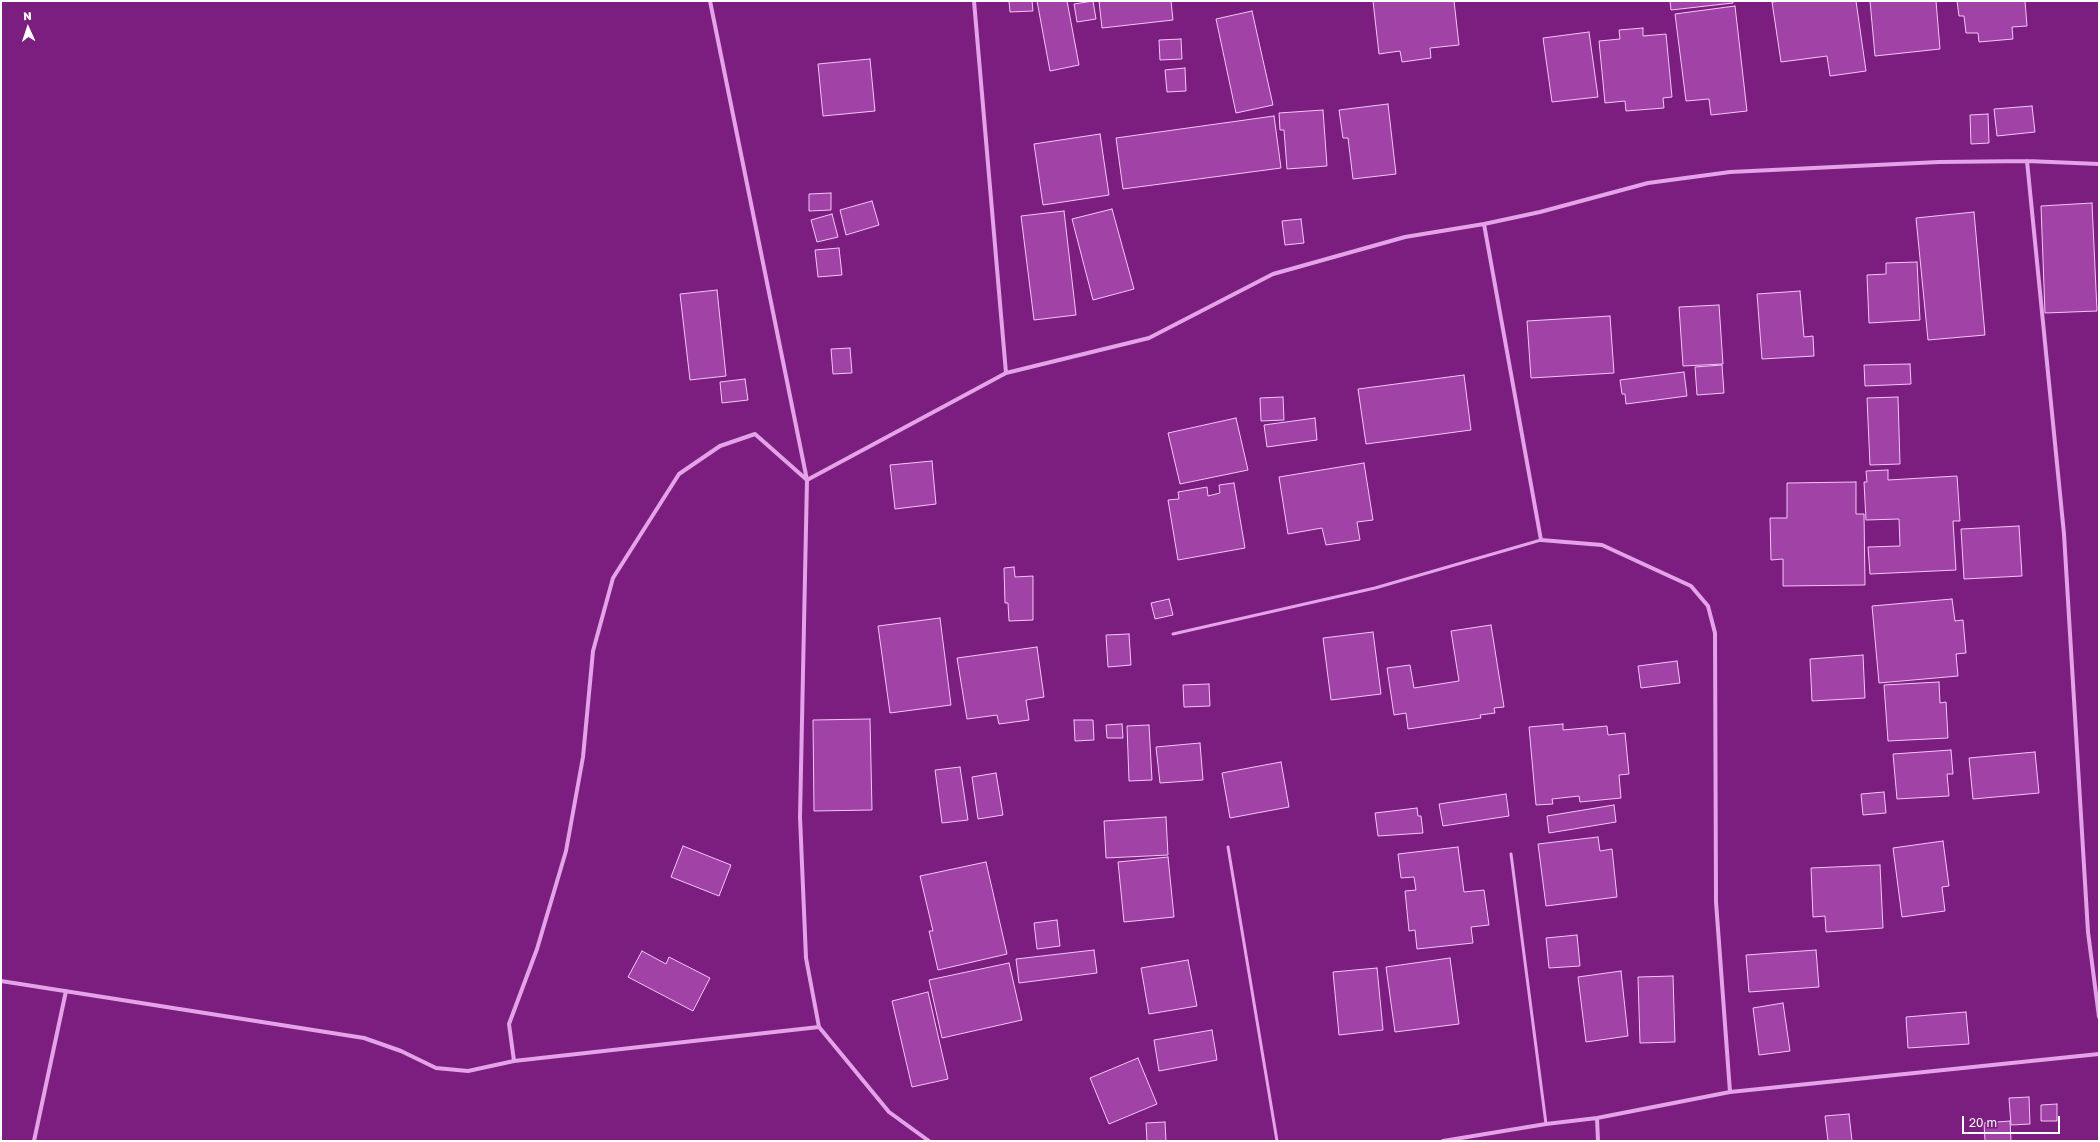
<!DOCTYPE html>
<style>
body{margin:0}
#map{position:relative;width:2100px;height:1142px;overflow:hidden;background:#7b1e7f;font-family:"Golos Text",sans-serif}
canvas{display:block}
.frame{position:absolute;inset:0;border:2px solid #fff;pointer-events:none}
.north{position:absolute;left:8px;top:8px;width:40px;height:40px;-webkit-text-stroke:3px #7b1e7f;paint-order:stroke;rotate:357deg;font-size:11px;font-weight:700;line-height:16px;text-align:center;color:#fff}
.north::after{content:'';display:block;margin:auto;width:14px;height:18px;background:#fff;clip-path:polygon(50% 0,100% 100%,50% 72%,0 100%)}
.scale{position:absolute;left:1962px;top:1116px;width:98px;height:18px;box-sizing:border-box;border:2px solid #fff;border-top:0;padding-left:5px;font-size:12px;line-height:14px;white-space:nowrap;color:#fff;-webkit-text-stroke:3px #7b1e7f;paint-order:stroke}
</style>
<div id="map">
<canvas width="2100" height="1142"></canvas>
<div class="frame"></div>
<div class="north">N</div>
<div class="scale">20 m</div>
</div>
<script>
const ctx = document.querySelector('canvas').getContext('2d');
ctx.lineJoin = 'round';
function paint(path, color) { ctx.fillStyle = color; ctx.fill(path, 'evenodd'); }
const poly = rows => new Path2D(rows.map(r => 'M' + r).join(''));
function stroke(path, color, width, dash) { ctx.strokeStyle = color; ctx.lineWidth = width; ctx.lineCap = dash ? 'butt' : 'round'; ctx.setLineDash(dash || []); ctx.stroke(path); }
const building = poly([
 [1009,1,1032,1,1033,11,1010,12,1009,1],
 [1037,1,1067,1,1079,65,1050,71,1037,1],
 [1093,1,1096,19,1077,22,1074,4,1093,1],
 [1099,1,1171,1,1173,20,1102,28,1099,1],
 [1373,1,1454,1,1459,45,1430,48,1431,58,1402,62,1400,51,1379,54,1373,1],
 [1670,1,1733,1,1733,3,1671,10,1670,1],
 [1782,1,1856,1,1866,71,1830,76,1827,56,1781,62,1772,2,1782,1],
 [1870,1,1936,1,1940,49,1875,56,1870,1],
 [1957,1,2025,1,2027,26,2012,27,2013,39,1979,42,1978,33,1966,33,1964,16,1959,16,1957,1],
 [1735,6,1747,111,1711,115,1709,99,1686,101,1675,14,1735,6],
 [1252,11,1273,105,1236,113,1216,19,1252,11],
 [1643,28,1643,36,1666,34,1672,97,1663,98,1664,108,1626,111,1625,101,1605,103,1599,41,1620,39,1619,30,1643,28],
 [1589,32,1598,97,1552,102,1543,38,1589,32],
 [1181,39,1182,59,1160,60,1159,40,1181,39],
 [870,59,875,111,823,116,818,64,870,59],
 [1185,68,1186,91,1167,92,1165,70,1185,68],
 [1388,104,1396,174,1353,179,1348,138,1343,138,1339,110,1388,104],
 [2032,106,2035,132,1997,136,1994,109,2032,106],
 [1323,110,1327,166,1287,169,1284,130,1280,130,1279,113,1323,110],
 [1988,114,1989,143,1971,144,1970,115,1988,114],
 [1274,116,1281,168,1123,189,1116,138,1274,116],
 [1100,134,1109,195,1043,205,1034,144,1100,134],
 [831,193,831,210,809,211,809,194,831,193],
 [872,201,879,225,846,235,840,210,872,201],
 [2092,203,2097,311,2045,313,2041,206,2092,203],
 [1112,209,1134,289,1093,300,1072,219,1112,209],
 [1064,211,1076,315,1034,320,1021,216,1064,211],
 [1974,212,1985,335,1928,340,1916,218,1974,212],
 [832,214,838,237,817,242,811,220,832,214],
 [1301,219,1304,243,1285,245,1282,221,1301,219],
 [839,248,842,275,818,277,815,250,839,248],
 [1917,262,1920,320,1869,323,1867,275,1886,274,1886,263,1917,262],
 [717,290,726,376,690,380,680,294,717,290],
 [1800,291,1804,337,1813,336,1814,356,1762,359,1757,294,1800,291],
 [1719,305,1723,364,1683,366,1679,307,1719,305],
 [1610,316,1614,373,1531,378,1527,321,1610,316],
 [850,348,852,373,833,374,831,349,850,348],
 [1910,364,1911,384,1865,386,1864,365,1910,364],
 [1722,365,1724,393,1697,395,1695,367,1722,365],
 [1684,372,1687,396,1626,404,1625,394,1622,394,1620,380,1684,372],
 [1464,375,1471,430,1366,444,1358,389,1464,375],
 [745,379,748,400,722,403,720,382,745,379],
 [1283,397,1284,420,1261,421,1260,398,1283,397],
 [1898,397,1900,464,1870,465,1867,398,1898,397],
 [1236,418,1248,470,1180,484,1168,433,1236,418],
 [1315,418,1317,440,1267,447,1264,425,1315,418],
 [932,461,936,504,895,509,890,465,932,461],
 [1364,463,1373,520,1357,522,1360,540,1326,545,1322,528,1288,534,1279,477,1364,463],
 [1888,470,1888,480,1957,476,1960,521,1953,521,1956,570,1870,574,1868,547,1900,546,1899,519,1866,520,1864,482,1867,482,1866,471,1888,470],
 [1856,482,1856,514,1864,514,1865,585,1783,586,1783,559,1771,560,1770,518,1787,518,1787,483,1856,482],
 [1234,483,1245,548,1178,560,1168,500,1179,499,1178,492,1207,487,1208,496,1220,493,1219,485,1234,483],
 [2019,526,2022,576,1964,579,1961,529,2019,526],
 [1014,567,1015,577,1033,576,1033,620,1009,621,1008,603,1005,603,1004,568,1014,567],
 [1169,599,1173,615,1155,619,1151,603,1169,599],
 [1952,599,1955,621,1963,620,1966,653,1956,654,1958,676,1879,683,1872,606,1952,599],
 [940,618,951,705,890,713,878,626,940,618],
 [1491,625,1504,707,1494,708,1495,713,1480,715,1481,718,1408,729,1406,713,1394,715,1387,668,1410,665,1414,688,1459,681,1451,631,1491,625],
 [1373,632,1381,694,1331,700,1323,638,1373,632],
 [1129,634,1131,665,1108,667,1106,635,1129,634],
 [1037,647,1044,697,1026,700,1029,720,999,724,997,715,967,719,957,658,1037,647],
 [1863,655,1865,698,1812,701,1810,659,1863,655],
 [1677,661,1680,683,1641,688,1638,666,1677,661],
 [1939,682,1940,703,1946,702,1948,738,1888,741,1884,685,1939,682],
 [1209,684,1210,706,1184,707,1183,685,1209,684],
 [870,719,872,810,814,811,813,720,870,719],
 [1074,720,1093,720,1094,740,1075,741,1074,720],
 [1122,724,1123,738,1107,738,1106,725,1122,724],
 [1563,724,1563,730,1607,726,1608,735,1625,733,1629,774,1619,775,1621,798,1580,802,1579,796,1552,799,1553,804,1536,805,1529,727,1563,724],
 [1149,725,1152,780,1129,781,1127,726,1149,725],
 [1200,743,1203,780,1160,783,1156,747,1200,743],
 [1951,750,1953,774,1947,774,1949,796,1897,799,1893,754,1951,750],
 [2035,752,2039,793,1973,799,1969,758,2035,752],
 [1281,762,1289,807,1230,818,1222,773,1281,762],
 [960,767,968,820,942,823,935,770,960,767],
 [996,773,1003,815,978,819,972,777,996,773],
 [1884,792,1886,813,1863,815,1861,794,1884,792],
 [1506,794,1509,816,1443,826,1439,804,1506,794],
 [1614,805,1616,822,1549,833,1547,816,1614,805],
 [1417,808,1418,816,1421,816,1423,833,1378,836,1375,813,1417,808],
 [1166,817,1168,855,1106,858,1104,821,1166,817],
 [1598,837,1600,851,1612,849,1617,897,1546,906,1538,844,1598,837],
 [1943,841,1949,886,1942,887,1945,911,1902,917,1893,848,1943,841],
 [683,846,731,865,719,896,671,877,683,846],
 [1458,847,1464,892,1484,890,1489,925,1471,927,1473,943,1417,949,1415,930,1409,931,1405,891,1416,890,1414,877,1401,878,1398,854,1458,847],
 [1168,857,1174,917,1124,922,1118,862,1168,857],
 [986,862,1007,954,938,970,929,931,933,931,920,876,986,862],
 [1880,865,1883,928,1826,932,1825,916,1813,917,1811,868,1880,865],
 [1057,920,1060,946,1037,949,1034,923,1057,920],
 [1577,935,1580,966,1549,968,1546,938,1577,935],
 [1094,950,1097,973,1019,983,1016,959,1094,950],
 [1816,950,1819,987,1749,992,1746,955,1816,950],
 [642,951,666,964,669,957,710,978,693,1011,628,977,642,951],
 [1450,958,1459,1024,1395,1032,1386,967,1450,958],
 [1188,960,1197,1006,1149,1014,1141,968,1188,960],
 [1009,963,1022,1020,942,1038,929,980,1009,963],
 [1377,968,1383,1030,1339,1035,1333,972,1377,968],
 [1621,971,1628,1036,1586,1042,1578,977,1621,971],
 [1673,976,1675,1042,1640,1043,1638,977,1673,976],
 [928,992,948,1079,912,1087,892,1001,928,992],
 [1783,1003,1790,1051,1759,1055,1753,1008,1783,1003],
 [1966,1012,1969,1044,1908,1048,1906,1017,1966,1012],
 [1212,1030,1217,1060,1159,1071,1154,1040,1212,1030],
 [1138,1058,1157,1104,1109,1124,1090,1078,1138,1058],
 [2029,1097,2030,1124,2011,1125,2009,1098,2029,1097],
 [2057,1104,2057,1121,2041,1121,2041,1105,2057,1104],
 [1849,1114,1852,1141,1828,1141,1825,1116,1849,1114],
 [2010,1121,2011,1141,1985,1141,1984,1123,2010,1121],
 [1165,1122,1166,1141,1147,1141,1146,1123,1165,1122]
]);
paint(building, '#a143a6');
stroke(building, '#f3c6f6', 1);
stroke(poly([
 [1173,634,1375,588,1541,540],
 [1228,847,1277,1141],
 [1511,854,1546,1124]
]), '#e4a2e8', 3);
stroke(poly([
 [710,1,807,480,800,817,806,958,819,1027,889,1112,929,1141],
 [974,1,1006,373],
 [2027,161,2064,534,2088,932,2099,1017],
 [1484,224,1541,540,1602,545,1691,586,1708,606,1715,633,1716,902,1730,1092],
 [1,981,364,1038,401,1051,436,1068,468,1071,514,1061],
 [819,1027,514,1061,509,1024,537,949,566,851,583,757,593,651,613,578,679,474,720,446,755,434,807,480,1006,373,1149,338,1273,274,1405,237,1484,224,1540,212,1648,183,1730,172,1939,162,2027,161,2099,164],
 [1597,1118,1598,1141],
 [34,1141,66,991],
 [1443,1141,1546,1124,1597,1118,1730,1092,2099,1054]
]), '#e4a2e8', 4);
</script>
